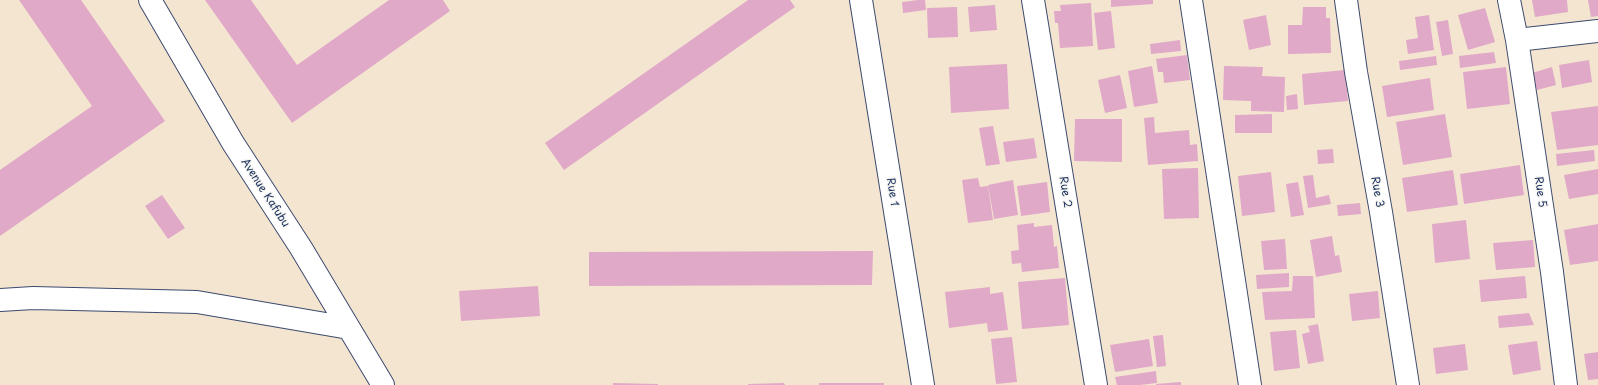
<!DOCTYPE html>
<style>
body{margin:0}
canvas{display:block;background:#f4e5d0}
</style>
<canvas width="1598" height="385"></canvas>
<script>
const ctx = document.querySelector('canvas').getContext('2d');
ctx.lineJoin = 'round';
function paint(path, color) { ctx.fillStyle = color; ctx.fill(path, 'evenodd'); }
const poly = rows => new Path2D(rows.map(r => 'M' + r).join(''));
function stroke(path, color, width, dash) { ctx.strokeStyle = color; ctx.lineWidth = width; ctx.lineCap = dash ? 'butt' : 'round'; ctx.setLineDash(dash || []); ctx.stroke(path); }
function write(font, color, halo, rows, align = 'center') {
  ctx.font = font + ' "Playpen Sans",sans-serif'; ctx.lineWidth = 3; ctx.setLineDash([]); ctx.textBaseline = 'middle'; ctx.strokeStyle = halo; ctx.fillStyle = color; for (const [text, x, y, turn = 0] of rows) {
    ctx.save(); ctx.translate(x, y); ctx.rotate((+turn || 0) * Math.PI / 180); ctx.textAlign = isNaN(turn) ? turn : align; if (halo) ctx.strokeText(text, 0, 0); ctx.fillText(text, 0, 0); ctx.restore();
  }
}
paint(poly([
 [19,0,81,0,165,121,0,236,0,170,92,106],
 [205,0,251,0,297,65,389,0,443,0,450,11,292,123],
 [748,0,790,0,795,7,564,170,545,143],
 [918,0,925,0,926,10,903,13,902,2],
 [1111,0,1153,0,1153,4,1111,7],
 [1532,0,1567,0,1568,12,1535,17],
 [1588,0,1598,0,1598,16,1591,17],
 [1091,3,1093,46,1060,48,1058,23,1055,23,1054,11,1061,11,1060,5],
 [995,5,997,30,970,32,968,7],
 [957,7,958,37,928,38,927,8],
 [1303,7,1326,7,1326,18,1330,18,1331,53,1288,54,1288,25,1302,25],
 [1485,8,1495,42,1468,50,1458,15],
 [1111,11,1115,48,1098,50,1094,13],
 [1266,15,1271,45,1249,50,1243,20],
 [1429,15,1434,50,1408,54,1406,40,1418,38,1415,17],
 [1448,20,1453,54,1442,56,1436,22],
 [1180,40,1181,51,1151,54,1150,44],
 [1494,52,1496,63,1460,68,1459,56],
 [1187,55,1190,80,1164,83,1163,72,1158,72,1156,59],
 [1436,56,1437,65,1400,70,1399,61],
 [1589,60,1592,82,1562,88,1559,65],
 [1007,64,1009,109,951,113,949,67],
 [1152,66,1158,103,1134,107,1128,71],
 [1224,66,1263,67,1262,76,1285,77,1284,112,1251,111,1251,101,1223,100],
 [1506,67,1510,104,1467,109,1463,72],
 [1552,67,1556,85,1537,90,1532,73],
 [1345,70,1348,101,1304,105,1302,74],
 [1120,75,1127,108,1105,113,1098,80],
 [1430,78,1434,110,1387,117,1382,86],
 [1297,94,1298,109,1287,110,1286,96],
 [1598,106,1598,145,1557,150,1551,112],
 [1272,114,1272,133,1235,133,1235,115],
 [1445,114,1452,157,1403,165,1396,122],
 [1154,117,1155,133,1189,130,1190,145,1197,144,1198,161,1148,165,1144,118],
 [1075,119,1122,119,1122,162,1074,161],
 [993,126,1000,164,986,166,979,128],
 [1034,138,1037,158,1006,162,1003,142],
 [1333,149,1334,163,1318,164,1317,150],
 [1594,150,1595,161,1557,166,1556,154],
 [1520,165,1524,195,1464,204,1460,174],
 [1198,168,1199,218,1164,219,1162,169],
 [1598,169,1598,194,1569,199,1564,175],
 [1453,170,1458,205,1407,212,1402,178],
 [1271,172,1275,212,1242,216,1238,176],
 [1313,175,1316,198,1329,195,1331,204,1308,208,1303,176],
 [978,178,980,187,988,186,993,220,968,223,962,180],
 [1013,180,1018,215,994,219,988,185],
 [1047,182,1050,212,1021,216,1017,186],
 [1298,182,1304,215,1291,217,1286,184],
 [162,195,185,228,168,239,145,206],
 [1360,203,1361,214,1338,216,1337,205],
 [1466,220,1470,259,1435,263,1432,224],
 [1034,223,1034,227,1052,225,1054,247,1057,246,1059,268,1022,272,1021,263,1012,264,1011,251,1019,250,1017,225],
 [1598,224,1598,261,1570,265,1564,230],
 [1332,236,1335,256,1339,255,1342,272,1316,277,1310,240],
 [1285,239,1287,269,1264,270,1261,241],
 [1533,240,1535,267,1496,270,1493,243],
 [873,251,872,285,589,286,589,252],
 [1289,273,1289,287,1257,289,1256,275],
 [1293,276,1313,276,1315,318,1265,320,1262,292,1292,291],
 [1525,276,1527,298,1481,302,1479,280],
 [1065,278,1069,325,1022,329,1018,282],
 [538,286,540,316,461,321,459,291],
 [990,287,990,294,1003,292,1008,330,988,332,987,323,949,328,945,292],
 [1378,291,1380,318,1352,321,1349,294],
 [1529,313,1534,325,1499,328,1498,316],
 [1318,324,1324,361,1308,364,1302,334,1310,332,1308,326],
 [1296,330,1300,368,1274,371,1270,332],
 [1163,335,1166,366,1157,367,1153,336],
 [1012,337,1017,382,996,384,991,339],
 [1149,339,1153,366,1115,372,1110,345],
 [1537,341,1541,370,1513,375,1508,345],
 [1465,344,1468,370,1436,374,1433,348],
 [1598,352,1598,379,1588,380,1584,354],
 [1156,371,1157,383,1140,385,1117,385,1115,377],
 [1181,382,1181,385,1156,385,1156,384],
 [613,383,658,384,658,385,613,385],
 [784,383,785,385,748,385,748,384],
 [819,383,884,383,884,385,819,385]
]), '#e0a9c7');
const minor = poly([
 [150,0,233,143,301,248,383,385],
 [861,0,923,385],
 [1033,0,1096,385],
 [1191,0,1250,385],
 [1346,0,1356,72,1381,212,1408,385],
 [1509,0,1517,40,1552,272,1566,385],
 [1517,40,1598,31],
 [0,300,33,298,197,302,349,328]
]);
stroke(minor, '#3c4a6f', 24);
stroke(minor, '#fff', 22);
write('11px', '#1b2f5e', '#f6f6f2', [
 ["Rue 1",892,192,81],
 ["Rue 2",1065,192,81],
 ["Rue 3",1377,192,80],
 ["Rue 5",1540,192,82],
 ["Avenue Kafubu",265,193,57]
]);
</script>
